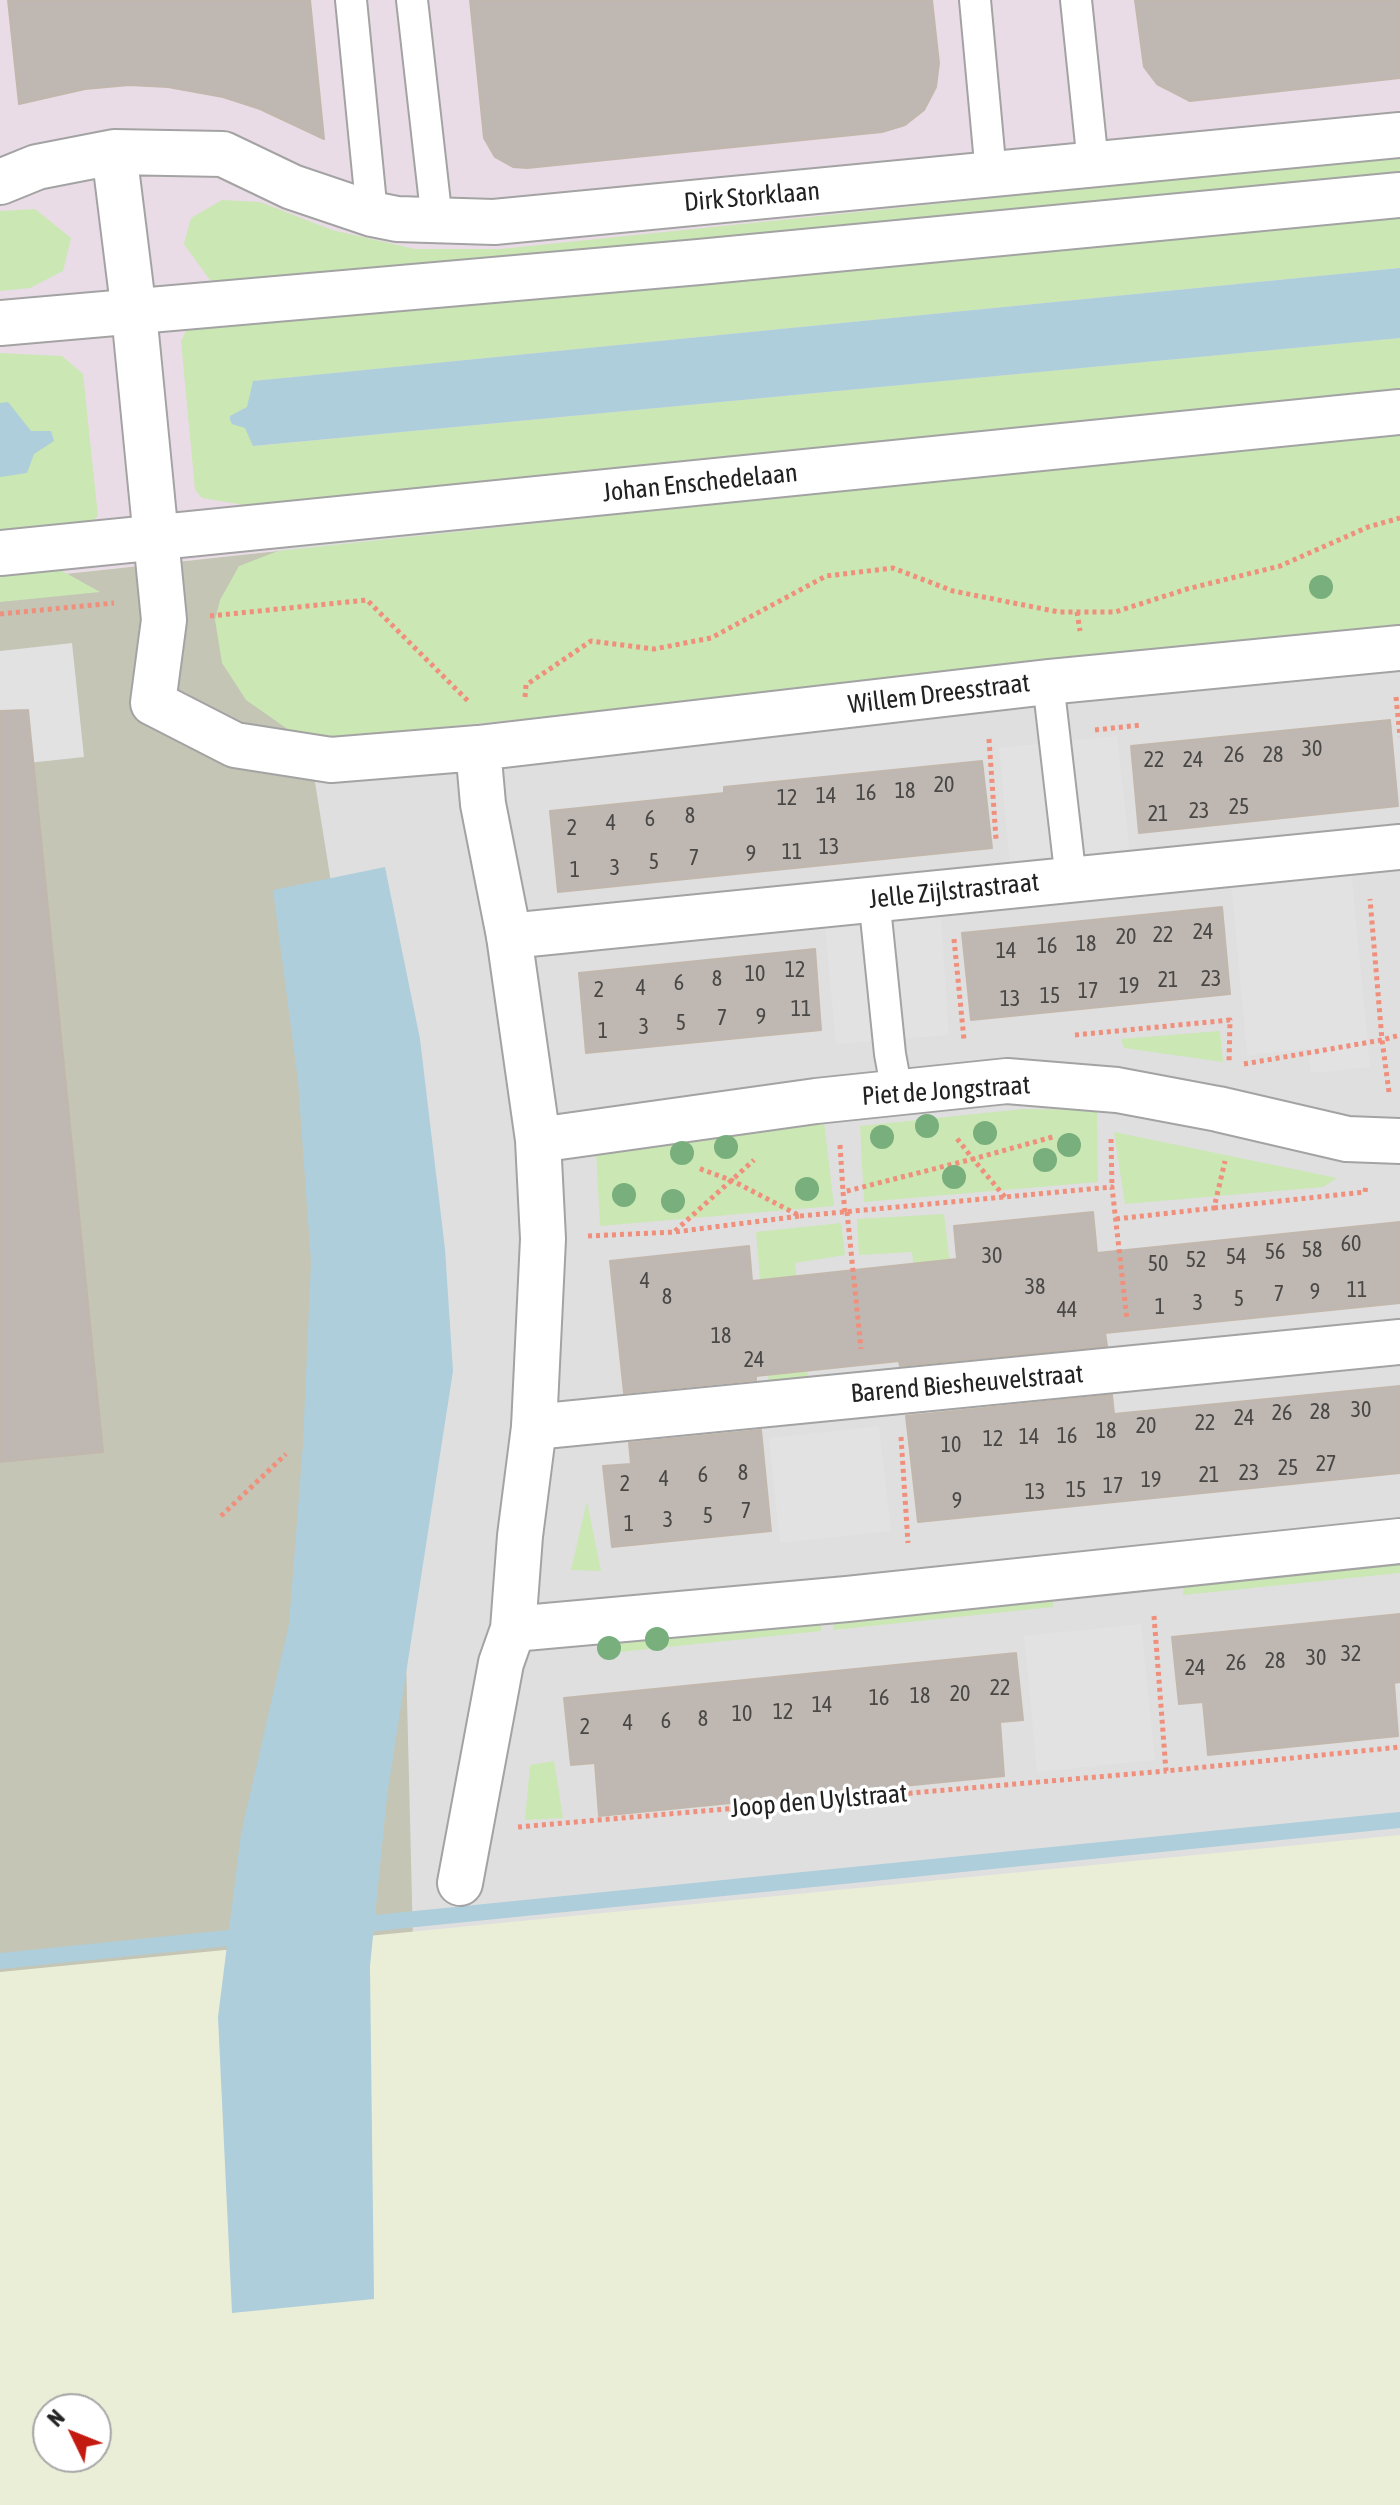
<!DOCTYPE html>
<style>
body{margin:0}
#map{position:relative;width:1400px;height:2505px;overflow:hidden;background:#f1efe9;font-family:"Asap Condensed",sans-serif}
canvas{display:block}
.north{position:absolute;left:32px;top:2393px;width:80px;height:80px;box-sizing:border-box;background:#fff;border:2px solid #a7a7a7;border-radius:50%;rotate:313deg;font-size:22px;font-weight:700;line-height:32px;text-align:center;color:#222}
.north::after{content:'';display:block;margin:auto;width:28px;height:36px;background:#c41b10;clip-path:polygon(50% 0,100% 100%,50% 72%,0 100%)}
</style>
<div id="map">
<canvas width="1400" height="2505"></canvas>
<div class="north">N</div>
</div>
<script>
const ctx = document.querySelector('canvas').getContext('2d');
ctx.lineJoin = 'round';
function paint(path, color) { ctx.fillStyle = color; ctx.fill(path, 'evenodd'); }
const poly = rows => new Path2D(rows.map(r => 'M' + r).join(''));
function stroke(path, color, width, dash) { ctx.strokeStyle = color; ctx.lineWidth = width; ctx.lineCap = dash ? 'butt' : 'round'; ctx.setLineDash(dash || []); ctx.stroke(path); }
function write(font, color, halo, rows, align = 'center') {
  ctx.font = font + ' "Asap Condensed",sans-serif'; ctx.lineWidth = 7; ctx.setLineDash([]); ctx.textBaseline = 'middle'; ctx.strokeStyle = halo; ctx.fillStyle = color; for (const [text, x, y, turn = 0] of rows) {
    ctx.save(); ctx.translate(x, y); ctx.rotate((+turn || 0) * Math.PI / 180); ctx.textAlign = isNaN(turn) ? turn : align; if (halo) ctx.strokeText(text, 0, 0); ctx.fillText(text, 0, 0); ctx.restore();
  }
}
paint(poly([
 [1400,308,1400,1854,312,1957,274,428]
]), '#e0dfdf');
paint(poly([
 [0,0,1400,0,1400,308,274,428,278,551,0,581]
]), '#eadce6');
paint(poly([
 [278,551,397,1295,427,2505,0,2505,0,581],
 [48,2409,96,2409,96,2457,48,2457]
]), '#c4c5b5');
paint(poly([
 [1400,1835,1400,2505,0,2505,0,1972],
 [48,2409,96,2409,96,2457,48,2457]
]), '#ebeed7');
paint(poly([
 [1400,156,1400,179,262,290,210,280,184,244,191,218,222,200,260,202,332,230,415,249,500,249],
 [35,209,71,238,63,271,30,288,0,291,0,211],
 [1400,210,1400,268,254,381,245,428,254,446,1400,338,1400,398,250,506,202,498,195,490,181,341,187,329],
 [0,353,62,356,83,374,98,516,82,531,0,538],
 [1400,431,1400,631,343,737,293,733,246,700,222,663,215,620,220,600,239,566,278,551],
 [48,563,100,592,0,602,0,567],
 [1220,1031,1223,1062,1124,1048,1121,1039],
 [1023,1109,1097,1110,1098,1182,864,1202,860,1126],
 [824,1122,834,1206,600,1226,596,1150],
 [1114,1132,1337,1178,1323,1187,1125,1204],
 [944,1214,962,1367,925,1371,912,1252,859,1255,857,1219],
 [841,1223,845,1255,795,1263,809,1385,769,1386,756,1232],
 [587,1501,601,1571,571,1570],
 [1400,1560,1400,1573,1183,1595,1184,1582],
 [1053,1594,1053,1607,833,1630,834,1618],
 [821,1619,821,1631,601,1654,601,1642],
 [554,1761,563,1818,525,1820,530,1765]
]), '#cae7b4');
paint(poly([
 [72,643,84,757,0,766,0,651],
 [1117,736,1130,853,1010,865,999,748],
 [1351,869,1370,1067,1311,1073,1308,1049,1247,1055,1231,881],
 [941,915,949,1035,836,1044,825,927],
 [879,1426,891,1531,780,1543,769,1438],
 [1141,1624,1155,1760,1037,1772,1024,1636]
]), '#e2e2e2');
paint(poly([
 [1400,268,1400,338,253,446,245,428,232,424,230,420,230,416,247,407,253,381],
 [8,402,31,431,51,431,54,441,34,454,27,473,0,477,0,403],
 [385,867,420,1039,445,1249,453,1371,387,1796,370,1966,374,2299,232,2313,218,2017,241,1834,289,1624,303,1444,311,1262,298,1081,273,890]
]), '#aecedb');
stroke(poly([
 [356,1925,1400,1820],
 [0,1961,249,1936]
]), '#aecedb', 16);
const building = poly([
 [8,0,310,0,324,139,260,109,223,97,168,87,129,85,85,89,19,104,8,0],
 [470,0,932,0,939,63,936,87,924,110,905,125,882,132,527,168,513,167,495,157,484,138,470,0],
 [1135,0,1400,0,1400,78,1190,101,1157,84,1144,67,1135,0],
 [28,710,103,1452,0,1462,0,711,28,710],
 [1390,720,1398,806,1139,833,1131,746,1390,720],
 [982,761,992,848,558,892,550,811,724,793,724,787,982,761],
 [1222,907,1230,994,971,1020,962,933,1222,907],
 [815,949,821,1030,586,1053,579,973,815,949],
 [1093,1212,1097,1253,1400,1222,1400,1303,1105,1333,1107,1346,900,1366,899,1361,756,1376,756,1380,624,1393,610,1261,749,1246,752,1281,957,1259,954,1226,1093,1212],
 [1400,1386,1400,1473,918,1522,906,1416,1112,1395,1114,1414,1400,1386],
 [761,1430,771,1531,612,1547,603,1466,631,1464,629,1443,761,1430],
 [1400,1614,1400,1682,1394,1683,1398,1736,1208,1755,1203,1702,1179,1704,1172,1637,1400,1614],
 [1016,1653,1023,1720,1000,1722,1004,1776,599,1816,595,1763,571,1765,564,1698,1016,1653]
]);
paint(building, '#bfb8b2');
stroke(building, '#c2b7ad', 2);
const service = poly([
 [351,0,372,214],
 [412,0,437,221],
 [975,0,991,174],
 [1076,0,1093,164],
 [1048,682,1071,880],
 [879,899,876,917,890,1054,897,1092]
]);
const pedestrian = poly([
 [509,936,1400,847],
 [534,1427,1400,1342]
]);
const minor = poly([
 [114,152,134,313,164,620,153,703,235,745,331,760,478,748,483,804,509,936,538,1140,543,1239,534,1427,520,1536,513,1629,501,1663,460,1883],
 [0,182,37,167,114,152,223,154,292,187,372,214,397,219,494,222,1400,135],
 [478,748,1048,682,1400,648],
 [538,1140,816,1101,1007,1081,1117,1090,1218,1109,1347,1139,1400,1141],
 [513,1629,847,1599,1400,1541]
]);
const tertiary = poly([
 [0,323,699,262,1400,195],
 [0,553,1400,412]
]);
stroke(service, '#a3a3a3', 34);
stroke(pedestrian, '#a3a3a3', 48);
stroke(minor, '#a3a3a3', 48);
stroke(tertiary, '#a3a3a3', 48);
stroke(poly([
 [1077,612,1080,631],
 [0,614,114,603],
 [210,616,367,600,469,702],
 [525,697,526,685,591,641,654,649,711,638,826,576,893,568,953,591,1059,612,1115,612,1187,589,1280,566,1368,527,1400,518],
 [1396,697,1400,737],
 [1095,730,1141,725],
 [989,739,996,839],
 [954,939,964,1040],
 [1075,1035,1230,1020,1229,1063],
 [1244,1064,1382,1040,1370,899],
 [1389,1092,1382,1040,1400,1035],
 [1111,1139,1112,1187],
 [840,1145,843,1192],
 [1005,1197,973,1159,1056,1136],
 [1214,1208,1365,1192,1366,1185],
 [845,1212,843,1192,973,1159,955,1136],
 [847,1212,861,1349],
 [800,1216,1112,1187,1127,1320],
 [1116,1219,1214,1208,1225,1161],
 [675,1231,754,1160],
 [588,1236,675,1232,800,1216,733,1181,698,1168],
 [901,1437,908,1543],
 [221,1516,286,1454],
 [1154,1616,1166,1771,1400,1747],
 [518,1827,1166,1771]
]), '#f08f7c', 5, [4, 4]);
stroke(service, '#fff', 30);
stroke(pedestrian, '#fff', 44);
stroke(minor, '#fff', 44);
stroke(tertiary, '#fff', 44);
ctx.fillStyle = '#78af7d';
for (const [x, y] of [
 [1321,587],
 [927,1126],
 [985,1133],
 [882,1137],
 [1069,1145],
 [726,1147],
 [682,1153],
 [1045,1160],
 [954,1177],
 [807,1189],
 [624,1195],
 [673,1201],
 [657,1639],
 [609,1648]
]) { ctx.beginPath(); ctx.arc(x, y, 12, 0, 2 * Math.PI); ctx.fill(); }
write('22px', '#494846', null, [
 ["30",1312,749],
 ["26",1234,755],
 ["28",1273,755],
 ["22",1154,760],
 ["24",1193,760],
 ["20",944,785],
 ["18",905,791],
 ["16",866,793],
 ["14",826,796],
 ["12",787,798],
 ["25",1239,807],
 ["23",1199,811],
 ["21",1158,814],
 ["8",690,816],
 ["6",650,819],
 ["4",611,823],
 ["2",572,828],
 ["13",829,847],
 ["11",792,852],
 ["9",751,854],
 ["7",694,858],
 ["5",654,862],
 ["3",615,868],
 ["1",575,870],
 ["24",1203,932],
 ["22",1163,935],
 ["20",1126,937],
 ["18",1086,944],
 ["16",1047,946],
 ["14",1006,951],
 ["12",795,970],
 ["10",755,974],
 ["8",717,979],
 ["23",1211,979],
 ["21",1168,980],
 ["6",679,983],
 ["19",1129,986],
 ["4",641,988],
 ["2",599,990],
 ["17",1088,991],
 ["15",1050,996],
 ["13",1010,999],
 ["11",801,1009],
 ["9",761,1017],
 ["7",722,1018],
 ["5",681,1023],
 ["3",644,1027],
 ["1",603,1031],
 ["60",1351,1244],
 ["58",1312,1250],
 ["56",1275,1252],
 ["30",992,1256],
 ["54",1236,1257],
 ["52",1196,1260],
 ["50",1158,1264],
 ["4",645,1281],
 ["38",1035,1287],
 ["11",1357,1290],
 ["9",1315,1292],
 ["7",1279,1294],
 ["8",667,1297],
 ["5",1239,1299],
 ["3",1198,1303],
 ["1",1160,1307],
 ["44",1067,1310],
 ["18",721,1336],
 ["24",754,1360],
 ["30",1361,1410],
 ["28",1320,1412],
 ["26",1282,1413],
 ["24",1244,1418],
 ["22",1205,1423],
 ["20",1146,1426],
 ["18",1106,1431],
 ["16",1067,1436],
 ["14",1029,1437],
 ["12",993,1439],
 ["10",951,1445],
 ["27",1326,1464],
 ["25",1288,1468],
 ["8",743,1473],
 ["23",1249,1473],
 ["6",703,1475],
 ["21",1209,1475],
 ["4",664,1479],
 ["19",1151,1480],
 ["2",625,1484],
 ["17",1113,1486],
 ["15",1076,1490],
 ["13",1035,1492],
 ["9",957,1501],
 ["7",746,1511],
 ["5",708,1516],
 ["3",668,1520],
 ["1",629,1524],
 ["32",1351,1654],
 ["30",1316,1658],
 ["28",1275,1661],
 ["26",1236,1663],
 ["24",1195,1668],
 ["22",1000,1688],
 ["20",960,1694],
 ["18",920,1696],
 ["16",879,1698],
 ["14",822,1705],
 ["12",783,1712],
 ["10",742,1714],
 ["8",703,1719],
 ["6",666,1721],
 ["4",628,1723],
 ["2",585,1727]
]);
write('26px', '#222', '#fff', [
 ["Dirk Storklaan",752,197,-5],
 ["Johan Enschedelaan",700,483,-6],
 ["Willem Dreesstraat",939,694,-7],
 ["Jelle Zijlstrastraat",954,891,-6],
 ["Piet de Jongstraat",946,1091,-4],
 ["Barend Biesheuvelstraat",967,1384,-5],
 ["Joop den Uylstraat",819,1801,-5]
]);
</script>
